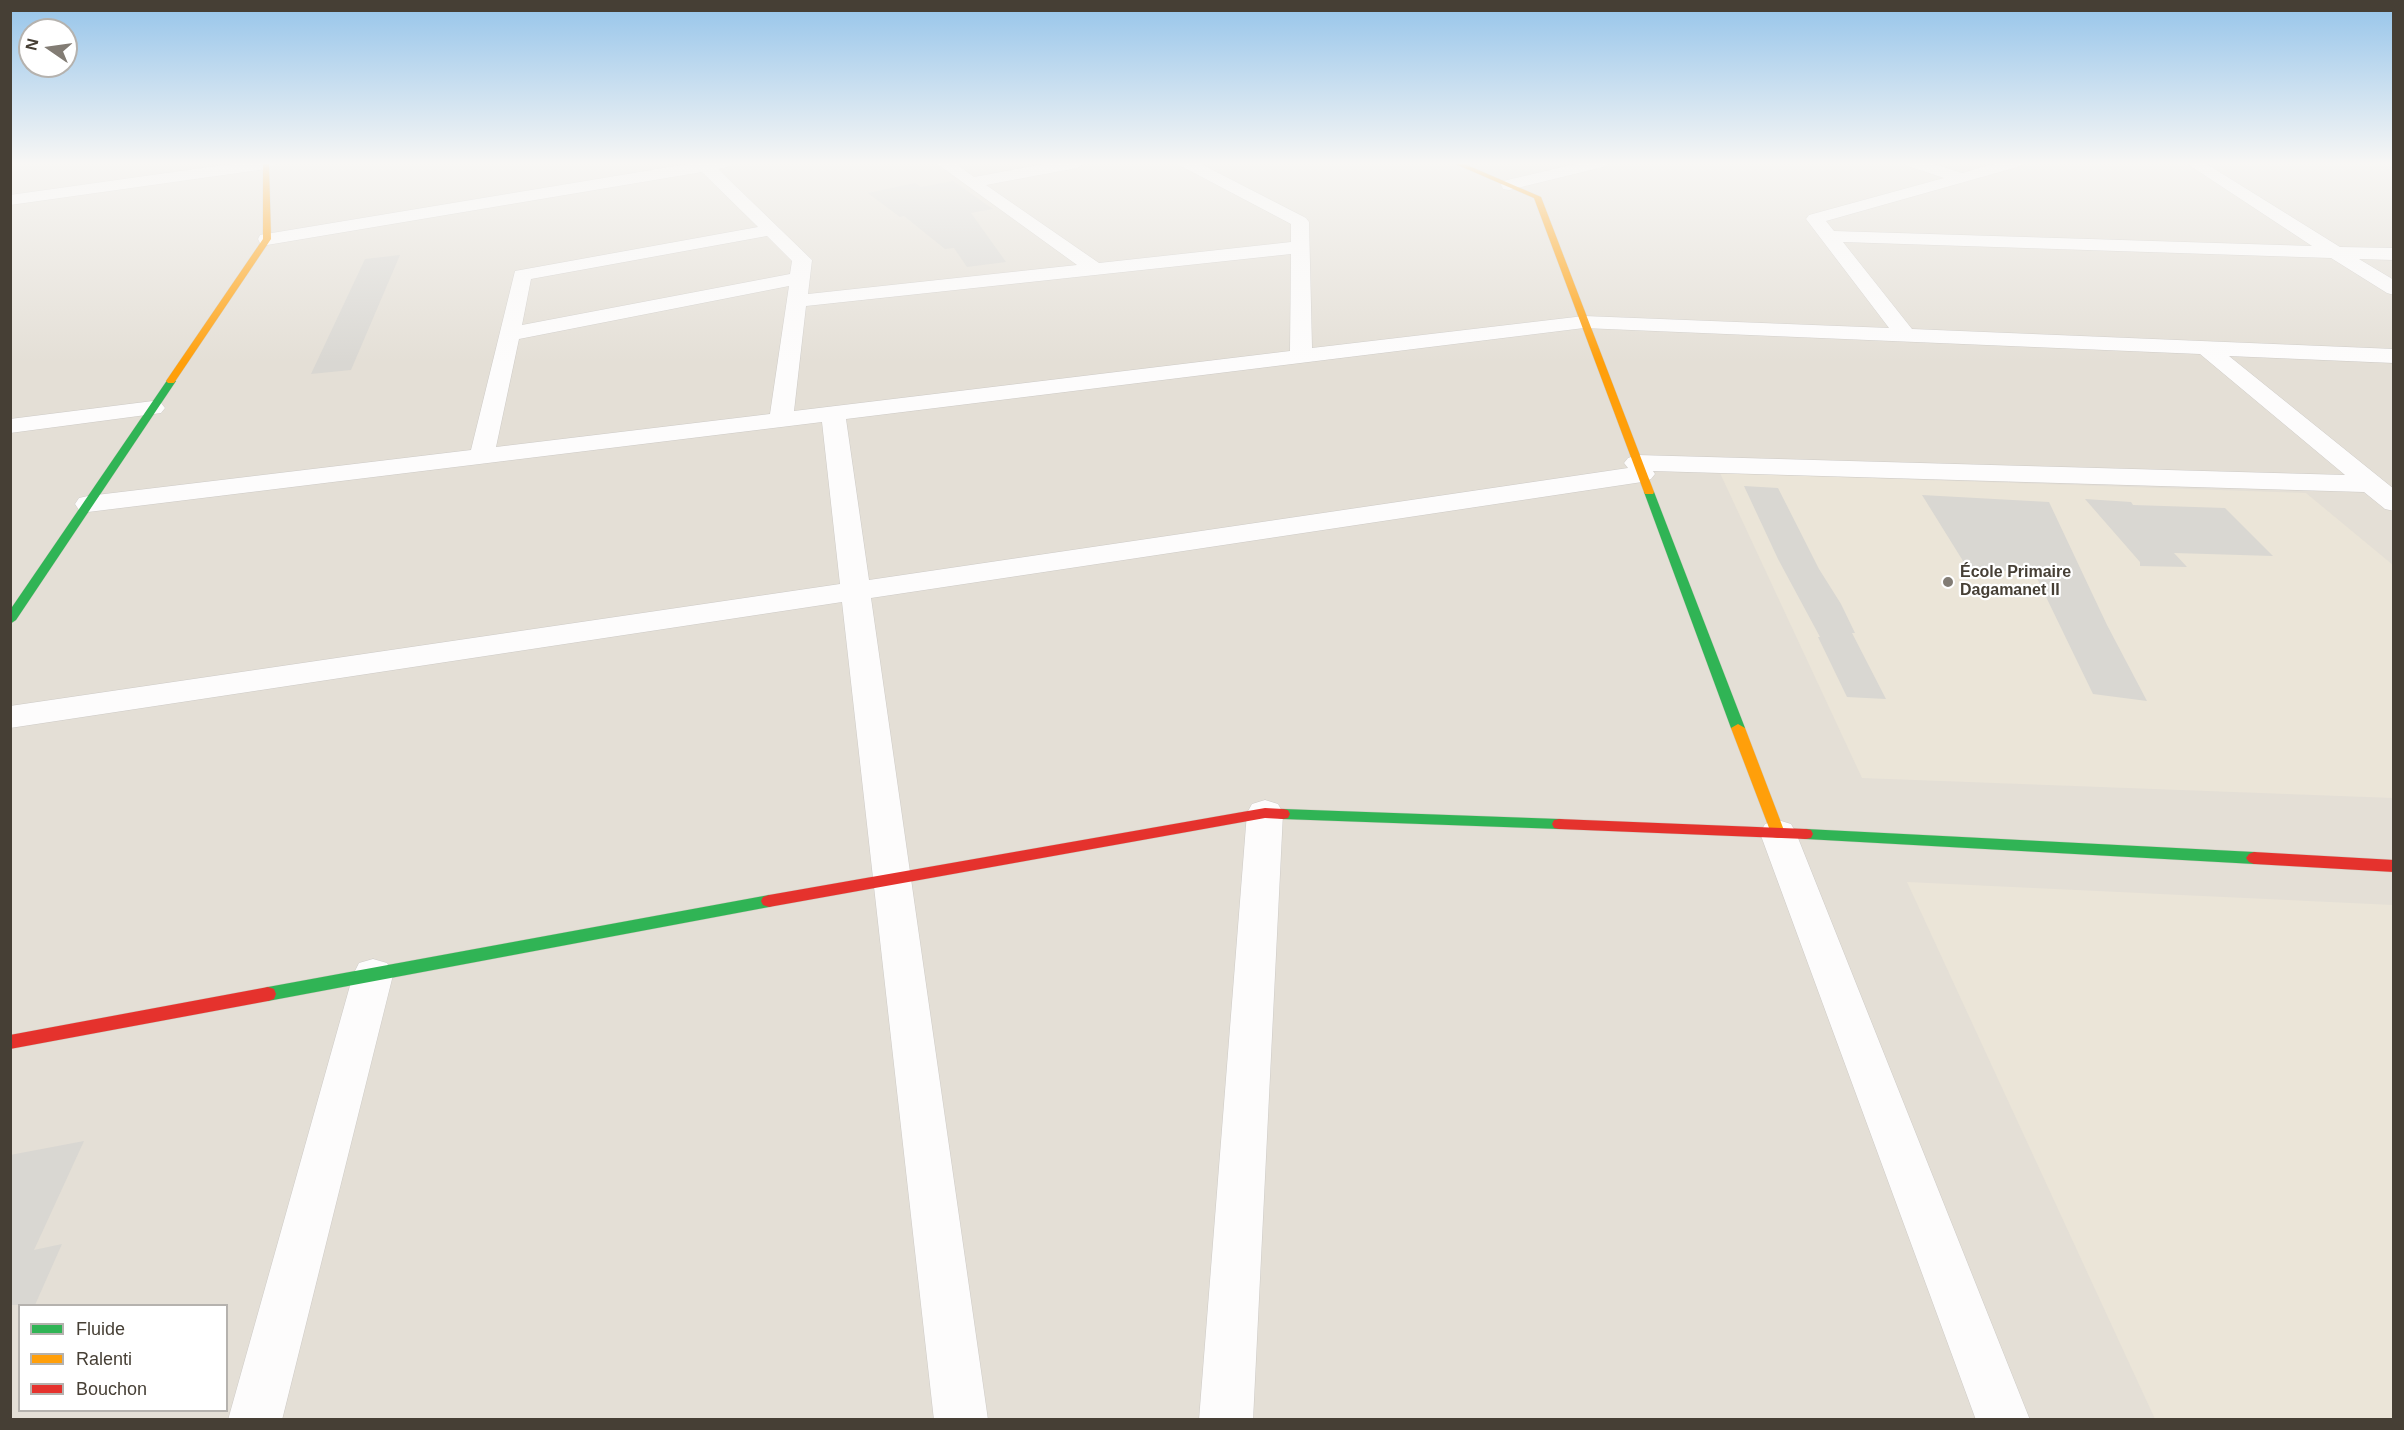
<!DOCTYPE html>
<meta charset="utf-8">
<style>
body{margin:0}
#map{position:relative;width:2404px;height:1430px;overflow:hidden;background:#f0eee9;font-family:Arial,sans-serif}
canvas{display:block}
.frame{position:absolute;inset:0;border:12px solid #463f35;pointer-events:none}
.legend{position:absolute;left:18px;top:1304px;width:210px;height:108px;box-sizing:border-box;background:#fff;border:2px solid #b5b2ae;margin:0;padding:8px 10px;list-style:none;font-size:18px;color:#463f35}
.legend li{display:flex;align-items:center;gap:12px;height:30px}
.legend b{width:30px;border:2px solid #b5b2ae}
.north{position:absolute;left:18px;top:18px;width:60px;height:60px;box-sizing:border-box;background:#fff;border:2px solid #b5b2ae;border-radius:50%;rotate:283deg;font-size:16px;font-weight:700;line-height:24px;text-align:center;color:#463f35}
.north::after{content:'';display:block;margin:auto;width:21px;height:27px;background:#827c74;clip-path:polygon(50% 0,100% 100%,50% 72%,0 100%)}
</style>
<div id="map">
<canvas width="2404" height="1430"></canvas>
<div class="frame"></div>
<ul class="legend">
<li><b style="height:8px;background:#30b455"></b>Fluide</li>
<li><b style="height:8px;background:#ff9f0a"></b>Ralenti</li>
<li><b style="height:8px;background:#e5322d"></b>Bouchon</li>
</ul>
<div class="north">N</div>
</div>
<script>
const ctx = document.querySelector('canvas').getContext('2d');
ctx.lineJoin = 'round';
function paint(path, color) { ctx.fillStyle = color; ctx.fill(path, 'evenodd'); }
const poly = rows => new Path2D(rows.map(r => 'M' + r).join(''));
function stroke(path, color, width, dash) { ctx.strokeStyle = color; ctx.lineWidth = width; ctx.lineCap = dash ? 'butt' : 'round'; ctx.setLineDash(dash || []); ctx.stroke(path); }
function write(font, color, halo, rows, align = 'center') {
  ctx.font = font + ' Arial,sans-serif'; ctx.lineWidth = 4.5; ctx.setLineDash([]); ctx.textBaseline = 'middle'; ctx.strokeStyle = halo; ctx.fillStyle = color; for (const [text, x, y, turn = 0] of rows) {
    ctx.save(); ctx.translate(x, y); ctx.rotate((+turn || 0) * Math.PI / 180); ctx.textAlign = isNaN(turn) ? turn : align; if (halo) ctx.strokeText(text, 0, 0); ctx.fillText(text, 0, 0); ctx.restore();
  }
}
paint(poly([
 [10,163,2393,163,2393,1419,11,1419],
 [20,1306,226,1306,226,1410,20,1410]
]), '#e4dfd6');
paint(poly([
 [1720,473,2306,493,2393,565,2393,798,1862,778],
 [1907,882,2393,905,2393,1419,2155,1419]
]), '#ebe5d8');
paint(poly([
 [953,181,993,209,971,213,1006,262,967,267,954,248,945,249,904,216,900,217,868,193,915,183,921,187],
 [400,255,351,370,311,374,365,259],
 [1744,486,1778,488,1819,569,1841,604,1855,633,1852,633,1886,699,1847,697,1818,637,1820,637,1778,559],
 [1922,495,2049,502,2107,625,2147,701,2093,694,2034,572,1968,569],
 [2085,499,2131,502,2133,505,2225,508,2273,556,2174,553,2187,567,2140,566,2140,562],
 [84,1141,34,1250,62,1244,35,1305,10,1305,10,1155]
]), '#d9d7d2');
const street = poly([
 [238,163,274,164,266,169,10,205,10,195,238,163],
 [694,163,733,163,731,166,718,169,812,260,808,294,1077,265,936,163,955,163,974,177,1050,163,1085,163,1077,168,986,185,1099,263,1291,242,1291,224,1181,166,1179,163,1199,163,1306,218,1309,222,1312,348,1584,316,1889,328,1806,219,1809,215,1944,178,1908,166,1906,163,1931,163,1962,173,1997,163,2023,163,2021,166,1826,221,1834,231,2312,246,2186,163,2205,163,2340,247,2394,248,2394,260,2359,259,2394,280,2394,295,2387,293,2331,258,1843,242,1912,329,2394,349,2394,363,2229,356,2394,489,2394,511,2385,509,2364,492,1653,471,1655,474,1651,479,1642,482,871,598,988,1420,934,1420,842,602,10,728,10,706,840,584,822,422,88,512,79,510,75,504,79,498,88,496,471,450,515,271,758,227,702,172,267,245,260,243,258,239,260,235,694,163],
 [767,236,792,261,790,274,522,325,531,279,767,236],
 [1291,254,1290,351,794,411,806,306,1291,254],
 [789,286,770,414,496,447,519,339,789,286],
 [1584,328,2200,354,2345,475,1637,455,1628,458,1624,463,1628,468,869,580,846,419,1584,328],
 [1580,163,1609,163,1607,166,1509,190,1503,189,1501,185,1503,181,1580,163],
 [153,401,161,403,165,408,161,413,10,433,10,419,153,401],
 [1265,800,1278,804,1283,813,1253,1420,1199,1420,1247,813,1252,804,1265,800],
 [1778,820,1791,824,1796,833,2030,1420,1976,1420,1760,833,1765,824,1778,820],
 [373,959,387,963,393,975,282,1420,228,1420,353,975,359,963,373,959]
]);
const fast = poly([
 [168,379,176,381,16,620,10,624,10,610,168,379],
 [1649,489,1654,492,1745,728,1743,731,1738,732,1731,728,1644,492,1649,489],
 [1283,809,1559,819,1564,820,1566,824,1564,828,1559,829,1283,819,1278,818,1276,814,1278,810,1283,809],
 [1806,829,2254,852,2259,854,2262,858,2259,862,2254,864,1806,839,1801,838,1799,834,1801,830,1806,829],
 [769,895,775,897,777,901,775,905,769,907,268,1001,262,999,260,994,262,989,268,987,769,895]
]);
const slow = poly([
 [263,163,269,163,271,239,174,383,168,383,166,381,263,239,263,163],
 [1453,163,1462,163,1541,197,1654,492,1653,494,1645,494,1644,492,1534,198,1453,163],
 [1738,724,1745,728,1785,833,1783,837,1778,838,1773,837,1771,833,1731,728,1738,724]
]);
const jam = poly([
 [1265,808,1283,809,1288,810,1290,814,1288,818,1283,819,1265,818,769,907,763,905,761,901,763,897,769,895,1265,808],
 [1559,819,1806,829,1811,830,1813,834,1811,838,1806,839,1559,829,1554,828,1552,824,1554,820,1559,819],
 [2254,852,2394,860,2394,872,2254,864,2249,862,2246,858,2249,854,2254,852],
 [268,987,274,989,276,994,274,999,268,1001,10,1049,10,1035,268,987]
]);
stroke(street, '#cecbc7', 1);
stroke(fast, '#cfcbc0', 1);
stroke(slow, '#cfcbc0', 1);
stroke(jam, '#cfcbc0', 1);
paint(street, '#fdfcfc');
paint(fast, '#30b455');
paint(slow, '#ff9f0a');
paint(jam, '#e5322d');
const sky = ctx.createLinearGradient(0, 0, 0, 363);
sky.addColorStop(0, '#95c4ea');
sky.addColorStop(0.45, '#f8f7f5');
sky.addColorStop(1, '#f8f7f500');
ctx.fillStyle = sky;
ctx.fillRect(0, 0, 2404, 363);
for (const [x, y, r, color] of [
 [1948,582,6,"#827c74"]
]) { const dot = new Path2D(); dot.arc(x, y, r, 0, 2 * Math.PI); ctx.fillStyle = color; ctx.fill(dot); stroke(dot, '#fff', 2); }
write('bold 16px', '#463f35', '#fff', [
 ["École Primaire",1960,573],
 ["Dagamanet II",1960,591]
], 'left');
</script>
